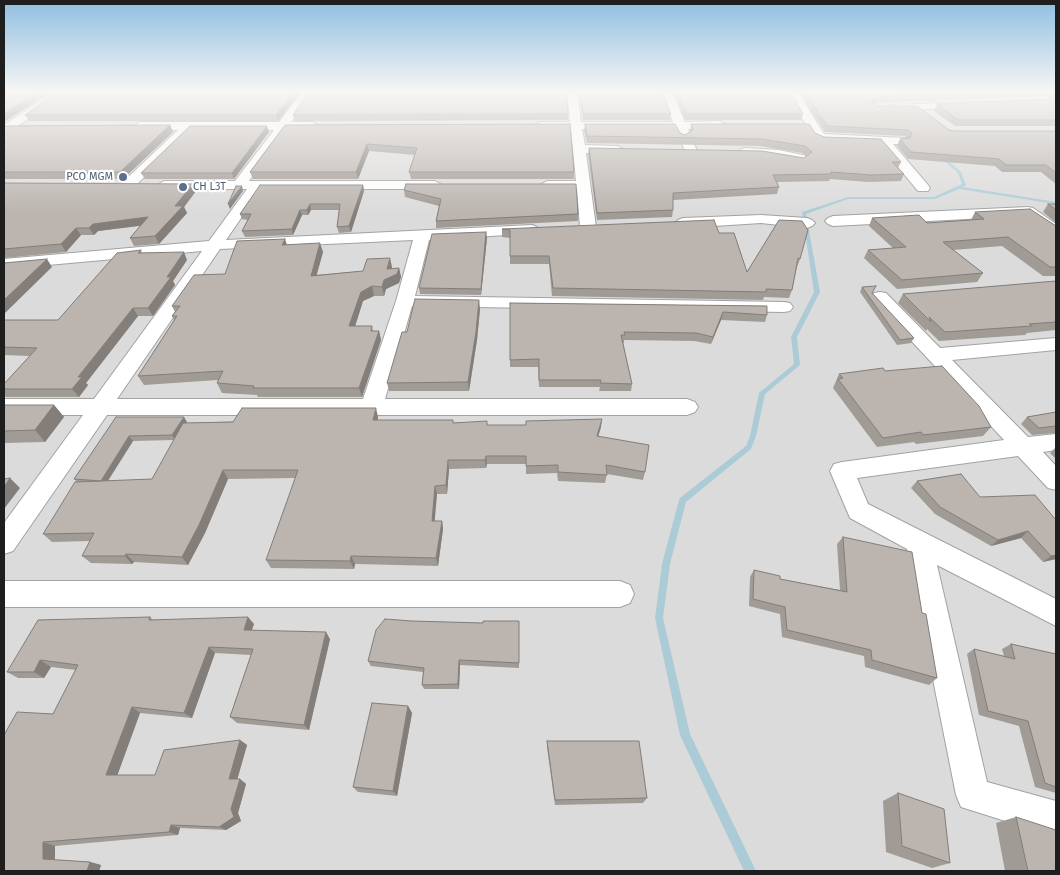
<!DOCTYPE html>
<style>
body{margin:0}
#map{position:relative;width:1060px;height:875px;overflow:hidden;background:#eeebe6;font-family:"Fira Sans",sans-serif}
canvas{display:block}
.frame{position:absolute;inset:0;border:5px solid #1e1e1e;pointer-events:none}
</style>
<div id="map">
<canvas width="1060" height="875"></canvas>
<div class="frame"></div>
</div>
<script>
const ctx = document.querySelector('canvas').getContext('2d');
ctx.lineJoin = 'round';
function paint(path, color) { ctx.fillStyle = color; ctx.fill(path, 'evenodd'); }
const poly = rows => new Path2D(rows.map(r => 'M' + r).join(''));
function stroke(path, color, width, dash) { ctx.strokeStyle = color; ctx.lineWidth = width; ctx.lineCap = dash ? 'butt' : 'round'; ctx.setLineDash(dash || []); ctx.stroke(path); }
function write(font, color, halo, rows, align = 'center') {
  ctx.font = font + ' "Fira Sans",sans-serif'; ctx.lineWidth = 4.5; ctx.setLineDash([]); ctx.textBaseline = 'middle'; ctx.strokeStyle = halo; ctx.fillStyle = color; for (const [text, x, y, turn = 0] of rows) {
    ctx.save(); ctx.translate(x, y); ctx.rotate((+turn || 0) * Math.PI / 180); ctx.textAlign = isNaN(turn) ? turn : align; if (halo) ctx.strokeText(text, 0, 0); ctx.fillText(text, 0, 0); ctx.restore();
  }
}
paint(poly([
 [4,91,1056,91,1056,871,4,871]
]), '#dcdbdb');
paint(poly([
 [941,156,943,156,961,172,966,185,963,187,1056,202,1056,204,959,189,935,199,848,199,806,214,820,292,797,337,800,365,765,394,756,436,751,449,686,502,670,564,663,618,690,734,756,871,744,871,680,735,655,618,662,564,679,500,680,498,746,446,750,436,759,393,794,364,791,337,814,292,802,212,848,197,934,197,962,184,958,173,941,158,941,156]
]), '#abccd7');
const minor = poly([
 [56,91,68,91,8,133,4,134,4,125,56,91],
 [303,91,313,91,291,122,313,122,319,126,313,130,286,130,249,181,435,181,442,185,435,189,261,189,226,240,532,225,537,227,540,230,537,233,429,240,415,296,784,302,790,303,793,307,790,311,784,312,412,306,385,399,687,399,695,402,698,407,695,412,687,415,107,415,13,551,4,554,4,523,83,415,4,415,4,399,94,399,202,251,4,269,4,259,209,241,247,189,164,189,157,185,164,181,235,181,274,130,192,130,133,188,128,189,123,188,121,185,123,182,178,130,140,130,134,126,140,122,279,122,303,91],
 [413,240,396,301,363,399,117,399,220,249,413,240],
 [567,91,577,91,581,122,673,122,661,91,671,91,685,122,720,121,726,125,720,129,688,129,697,151,691,155,685,151,676,129,582,129,585,145,618,146,624,150,618,154,586,153,596,227,593,230,588,232,583,230,580,227,577,189,547,189,540,185,547,181,576,181,571,129,540,130,534,126,540,122,570,122,567,91],
 [787,91,797,91,824,134,905,138,907,141,905,144,893,144,928,185,930,188,928,191,918,191,879,144,822,142,814,139,787,91],
 [1024,91,1037,91,1056,102,1056,110,1024,91],
 [968,102,974,105,972,107,890,111,884,108,890,105,968,102],
 [745,148,779,150,807,156,808,159,802,163,779,158,741,155,739,152,741,149,745,148],
 [1028,207,1033,208,1056,224,1056,236,1051,234,1025,216,833,226,828,224,825,221,828,218,833,216,1028,207],
 [761,215,807,218,812,220,815,223,812,226,807,228,761,223,683,228,678,226,675,223,678,220,683,218,761,215],
 [880,292,886,293,940,348,1056,338,1056,350,952,360,1028,437,1056,434,1056,450,1043,452,1056,466,1056,490,1048,488,1018,456,857,478,868,504,1056,599,1056,626,937,565,987,782,1056,801,1056,837,961,807,956,795,907,549,850,518,830,471,834,464,842,462,1004,440,874,301,871,297,874,293,880,292],
 [4,581,620,581,630,585,634,594,630,603,620,607,4,607,4,581]
]);
stroke(minor, '#a2a2a2', 2);
paint(minor, '#fff');
paint(poly([
 [302,91,278,121,29,121,25,115],
 [579,91,662,91,671,114,670,120,583,120],
 [673,91,790,91,803,114,801,120,685,120],
 [798,91,1056,91,1056,127,1056,126,955,126,934,111,937,104,1051,99,1046,96,875,103,874,104,877,106,954,131,1056,131,1056,184,1041,172,1002,172,995,166,908,159,897,146,900,139,907,139,905,136,825,132],
 [568,114,568,120,295,121,293,115],
 [585,124,680,133,685,135,690,132,691,124,815,133,824,137,901,162,898,168,904,174,901,181,868,182,830,179,829,181,777,182,779,187,777,194,673,200,673,210,672,217,597,220,588,155,589,148,804,158,806,156,802,153,760,146,587,143,584,131],
 [170,125,173,132,123,179,4,179,4,126],
 [285,125,574,172,574,179,411,179,409,172,415,155,369,151,358,179,253,179,250,172],
 [269,132,234,179,145,179,141,173],
 [4,183,193,184,196,191,184,207,187,213,159,244,134,246,130,238,140,226,98,231,94,235,81,235,66,252,4,258],
 [363,185,364,191,351,232,339,233,337,227,339,210,311,210,308,215,302,215,293,235,245,237,242,231,248,220,242,219,240,214],
 [404,190,578,214,578,221,436,228,436,221,439,206,405,197],
 [1048,204,1056,204,1056,223,1043,212],
 [975,212,1056,226,1056,276,1043,276,1002,246,953,250,983,273,977,282,897,289,864,258,868,250,893,248,869,226,872,218,927,223,971,220],
 [779,220,800,259,797,267,792,290,789,298,764,297,763,300,552,296,549,264,510,264,510,238,502,237,502,229,719,233,747,272],
 [487,238,481,295,420,294,419,288],
 [287,245,323,252,316,275,363,271,392,267,391,269,399,268,401,277,399,283,386,289,384,296,374,296,363,301,355,326,372,326,373,331,379,331,381,340,362,397,258,397,257,395,222,393,217,383,218,380,144,385,138,376,174,320,172,316,175,312,172,306,225,274],
 [141,250,142,253,187,260,173,281,175,285,153,316,138,316,86,383,88,385,79,397,6,397,4,395,4,384,30,356,4,355,4,320,58,320],
 [1056,281,1056,330,1027,333,1025,335,939,341,927,329,926,331,898,303,903,294],
 [862,287,872,294,914,338,911,343,897,345,860,292],
 [510,303,767,306,767,315,765,322,721,320,711,344,694,341,624,340,624,343,623,343,632,384,631,391,599,391,600,387,539,387,538,367,510,367],
 [480,309,477,340,469,391,389,391,387,383,407,332],
 [885,371,991,427,983,436,916,444,914,442,877,447,833,388,839,374],
 [4,405,54,405,64,417,45,442,4,443],
 [1056,412,1056,433,1032,435,1021,424,1027,417],
 [116,417,187,422,186,423,378,417,378,420,453,423,487,425,601,427,598,436,645,472,643,480,607,474,605,483,558,481,557,473,526,474,526,464,487,464,486,468,449,469,447,494,437,494,434,521,442,521,443,529,438,566,355,564,354,569,271,568,266,560,296,478,228,479,205,533,188,565,134,562,132,564,91,563,82,556,90,541,52,542,43,534,77,482,74,479],
 [174,440,152,479,108,481,133,441],
 [1056,447,1056,459,1050,453],
 [917,481,980,497,1056,520,1056,559,1043,562,1021,538,991,546,935,514,911,488],
 [843,537,922,613,937,678,929,685,865,667,864,656,782,637,780,614,749,606,750,577,754,570,780,579,840,590,837,544],
 [150,617,153,620,254,624,252,630,330,639,309,730,237,723,230,717,251,655,215,653,192,718,140,713,117,775,155,775,240,740,247,745,237,779,240,779,246,784,238,813,241,821,226,830,180,828,178,835,55,846,55,860,90,862,101,865,99,871,4,871,53,714,76,670,51,667,44,678,18,678,7,672],
 [412,621,483,623,519,621,519,668,460,665,459,689,424,689,422,685,423,672,371,666,368,661],
 [1011,644,1056,654,1056,793,1035,787,1019,726,979,715,967,654,974,649,1004,656,1002,649],
 [408,706,412,713,397,796,358,792,353,787],
 [547,741,647,798,643,803,555,805,547,747],
 [898,793,950,863,932,868,886,852,883,801],
 [1016,817,1056,871,1005,871,996,823]
]), '#a19b96');
paint(poly([
 [40,91,53,91,4,122,4,124,4,114],
 [295,91,302,91,278,121,276,115],
 [877,97,875,103,867,107,870,101],
 [170,125,173,132,123,179,120,172],
 [267,126,269,132,234,179,232,173],
 [367,144,369,151,358,179,356,172],
 [193,184,196,191,184,207,187,213,159,244,155,236,175,206],
 [363,185,364,191,351,232,349,226],
 [242,186,243,191,230,209,228,204],
 [310,204,311,210,308,215,307,210],
 [300,210,302,215,293,235,292,229],
 [148,217,152,224,98,231,94,235,89,228,93,224],
 [76,228,81,235,66,252,61,244],
 [486,232,487,238,481,295,481,289],
 [285,239,288,248,282,245],
 [320,243,323,252,314,285,311,276],
 [184,252,187,260,173,281,175,285,153,316,148,308,167,277],
 [390,258,392,267,389,278,399,268,401,277,399,283,386,289,384,296,382,287],
 [47,259,52,267,4,314,4,300],
 [372,286,374,296,363,301,352,336,349,326,361,292],
 [479,300,480,309,477,340,469,391,468,382],
 [133,308,138,316,86,383,88,385,79,397,72,389,78,377],
 [723,312,721,320,711,344,713,337],
 [379,331,381,340,362,397,359,388],
 [54,405,64,417,45,442,35,430],
 [376,408,378,417,376,428,373,420],
 [184,417,187,422,175,440,172,435],
 [602,419,601,427,596,444,597,436],
 [129,436,133,441,105,485,101,481],
 [486,456,487,464,486,468,485,460],
 [448,460,449,469,447,494,446,485],
 [223,470,228,479,205,533,188,565,182,557],
 [10,478,20,488,4,509,4,487],
 [435,486,437,494,434,529,432,521],
 [442,521,443,529,438,566,436,558],
 [1028,531,1021,538,991,546,998,540],
 [126,554,134,562,132,564,125,556],
 [1056,555,1056,559,1043,562,1051,556],
 [351,556,355,564,354,569,350,561],
 [248,617,254,624,249,637,244,630],
 [326,632,330,639,309,730,304,725],
 [209,647,215,653,192,718,184,713],
 [40,660,51,667,44,678,34,672],
 [459,660,460,665,459,689,458,684],
 [408,706,412,713,397,796,393,791],
 [132,707,140,713,116,779,106,775],
 [240,740,247,745,236,784,229,779],
 [240,779,246,784,238,813,241,821,226,830,219,827,231,809],
 [171,825,180,828,178,835,169,832],
 [43,842,55,846,55,862,43,859],
 [90,862,101,865,99,871,87,871]
]), '#837e7a');
const building = poly([
 [4,91,40,91,4,114,4,91],
 [58,91,295,91,276,115,25,115,58,91],
 [309,91,566,91,568,114,293,115,309,91],
 [580,91,662,91,671,114,583,114,580,91],
 [677,91,790,91,803,114,686,114,677,91],
 [804,91,1026,91,877,97,870,101,877,106,917,106,949,130,954,131,1056,131,1056,173,1046,165,1006,165,999,159,911,152,900,139,910,138,912,133,908,130,827,126,804,91],
 [1056,94,1056,120,958,120,937,104,1054,99,1056,94],
 [570,124,574,172,409,172,417,148,367,144,356,172,250,172,285,125,570,124],
 [585,124,675,124,680,133,685,135,693,130,691,124,809,124,815,133,824,137,881,139,901,162,892,162,904,174,871,175,831,172,831,174,773,175,779,187,673,193,673,210,597,213,589,148,762,151,804,158,812,152,805,146,762,139,587,136,585,124],
 [170,125,120,172,4,172,4,126,170,125],
 [190,126,267,126,232,173,141,173,190,126],
 [4,183,193,184,175,206,183,206,155,236,130,238,148,217,93,224,89,228,76,228,61,244,4,249,4,183],
 [406,184,576,184,578,214,436,221,441,199,404,190,406,184],
 [260,185,363,185,349,226,337,227,340,204,310,204,307,210,300,210,292,229,242,231,251,214,240,214,260,185],
 [236,186,242,186,228,204,236,186],
 [1048,204,1056,204,1056,210,1048,204],
 [1030,209,1056,226,1056,267,1050,267,1008,237,943,242,983,273,902,280,868,250,906,247,872,218,919,215,927,223,984,219,975,212,1030,209],
 [714,220,719,233,734,233,747,272,779,220,802,221,808,230,800,259,798,258,792,290,766,289,766,292,553,288,549,256,510,256,510,230,502,229,714,220],
 [486,232,481,289,419,288,432,234,486,232],
 [285,239,282,245,320,243,311,276,363,271,367,259,390,258,387,269,399,268,397,274,384,280,382,287,372,286,361,292,349,326,372,326,371,331,379,331,359,388,253,388,254,386,217,383,223,371,138,376,177,316,172,316,180,306,172,306,194,275,225,274,237,241,285,239],
 [141,250,138,253,184,252,167,277,171,277,148,308,133,308,78,377,82,377,72,389,4,389,4,384,37,348,4,347,4,320,58,320,117,253,141,250],
 [47,259,4,300,4,263,47,259],
 [1056,281,1056,322,1029,324,1032,326,945,332,929,317,931,322,903,294,1056,281],
 [876,286,872,293,914,338,900,340,862,287,876,286],
 [415,299,479,300,476,332,468,382,387,383,402,332,407,332,415,299],
 [510,303,767,306,767,315,723,312,713,337,696,333,624,332,625,335,621,335,632,384,600,383,601,380,539,380,539,359,510,360,510,303],
 [942,366,979,406,991,427,923,435,921,432,883,438,838,379,843,378,839,374,883,368,885,371,942,366],
 [4,405,54,405,35,430,4,431,4,405],
 [242,408,376,408,373,420,453,420,453,423,487,421,487,425,526,425,526,421,602,419,597,436,649,445,645,472,606,465,607,475,558,472,558,465,526,466,526,456,486,456,485,460,448,460,446,485,435,486,432,521,442,521,436,558,351,556,350,561,266,560,298,470,223,470,199,525,182,557,126,554,125,556,82,556,94,533,43,534,75,482,152,479,183,423,233,422,242,408],
 [1056,412,1056,426,1039,428,1027,417,1056,412],
 [116,417,184,417,172,435,129,436,101,481,74,479,116,417],
 [961,474,980,497,1035,495,1056,520,1056,555,1051,556,1028,531,998,540,940,507,917,481,961,474],
 [10,478,4,487,4,479,10,478],
 [843,537,912,552,922,613,926,614,937,678,872,660,871,650,787,630,785,607,753,599,754,570,780,576,780,579,847,592,843,537],
 [150,617,149,620,248,617,244,630,326,632,304,725,230,717,253,649,209,647,184,713,132,707,106,775,155,775,164,750,240,740,229,779,240,779,231,809,234,817,219,827,171,825,169,832,43,842,43,859,90,862,87,871,4,871,4,735,17,712,53,714,78,665,40,660,34,672,7,672,38,620,150,617],
 [385,619,412,621,483,623,483,621,519,621,519,663,459,660,458,684,422,685,424,668,368,661,376,630,385,619],
 [1011,644,1056,654,1056,787,1045,783,1028,721,988,711,974,649,1015,659,1011,644],
 [372,703,408,706,393,791,353,787,372,703],
 [547,741,639,741,647,798,555,800,547,741],
 [898,793,944,809,950,863,902,846,898,793],
 [1016,817,1056,830,1056,871,1028,871,1016,817]
]);
paint(building, '#bbb4af');
stroke(building, '#837e7a', 1);
const sky = ctx.createLinearGradient(0, 0, 0, 214);
sky.addColorStop(0, '#8fbee1');
sky.addColorStop(0.43, '#f7f6f4');
sky.addColorStop(1, '#f7f6f400');
ctx.fillStyle = sky;
ctx.fillRect(0, 0, 1060, 214);
for (const [x, y, r, color] of [
 [123,177,5,"#5c6f8a"],
 [183,187,5,"#5c6f8a"]
]) { const dot = new Path2D(); dot.arc(x, y, r, 0, 2 * Math.PI); ctx.fillStyle = color; ctx.fill(dot); stroke(dot, '#fff', 2); }
write('11px', '#4e5e75', '#fff', [
 ["PCO MGM",113,177],
 ["CH L3T",193,187,"left"]
], 'right');
</script>
